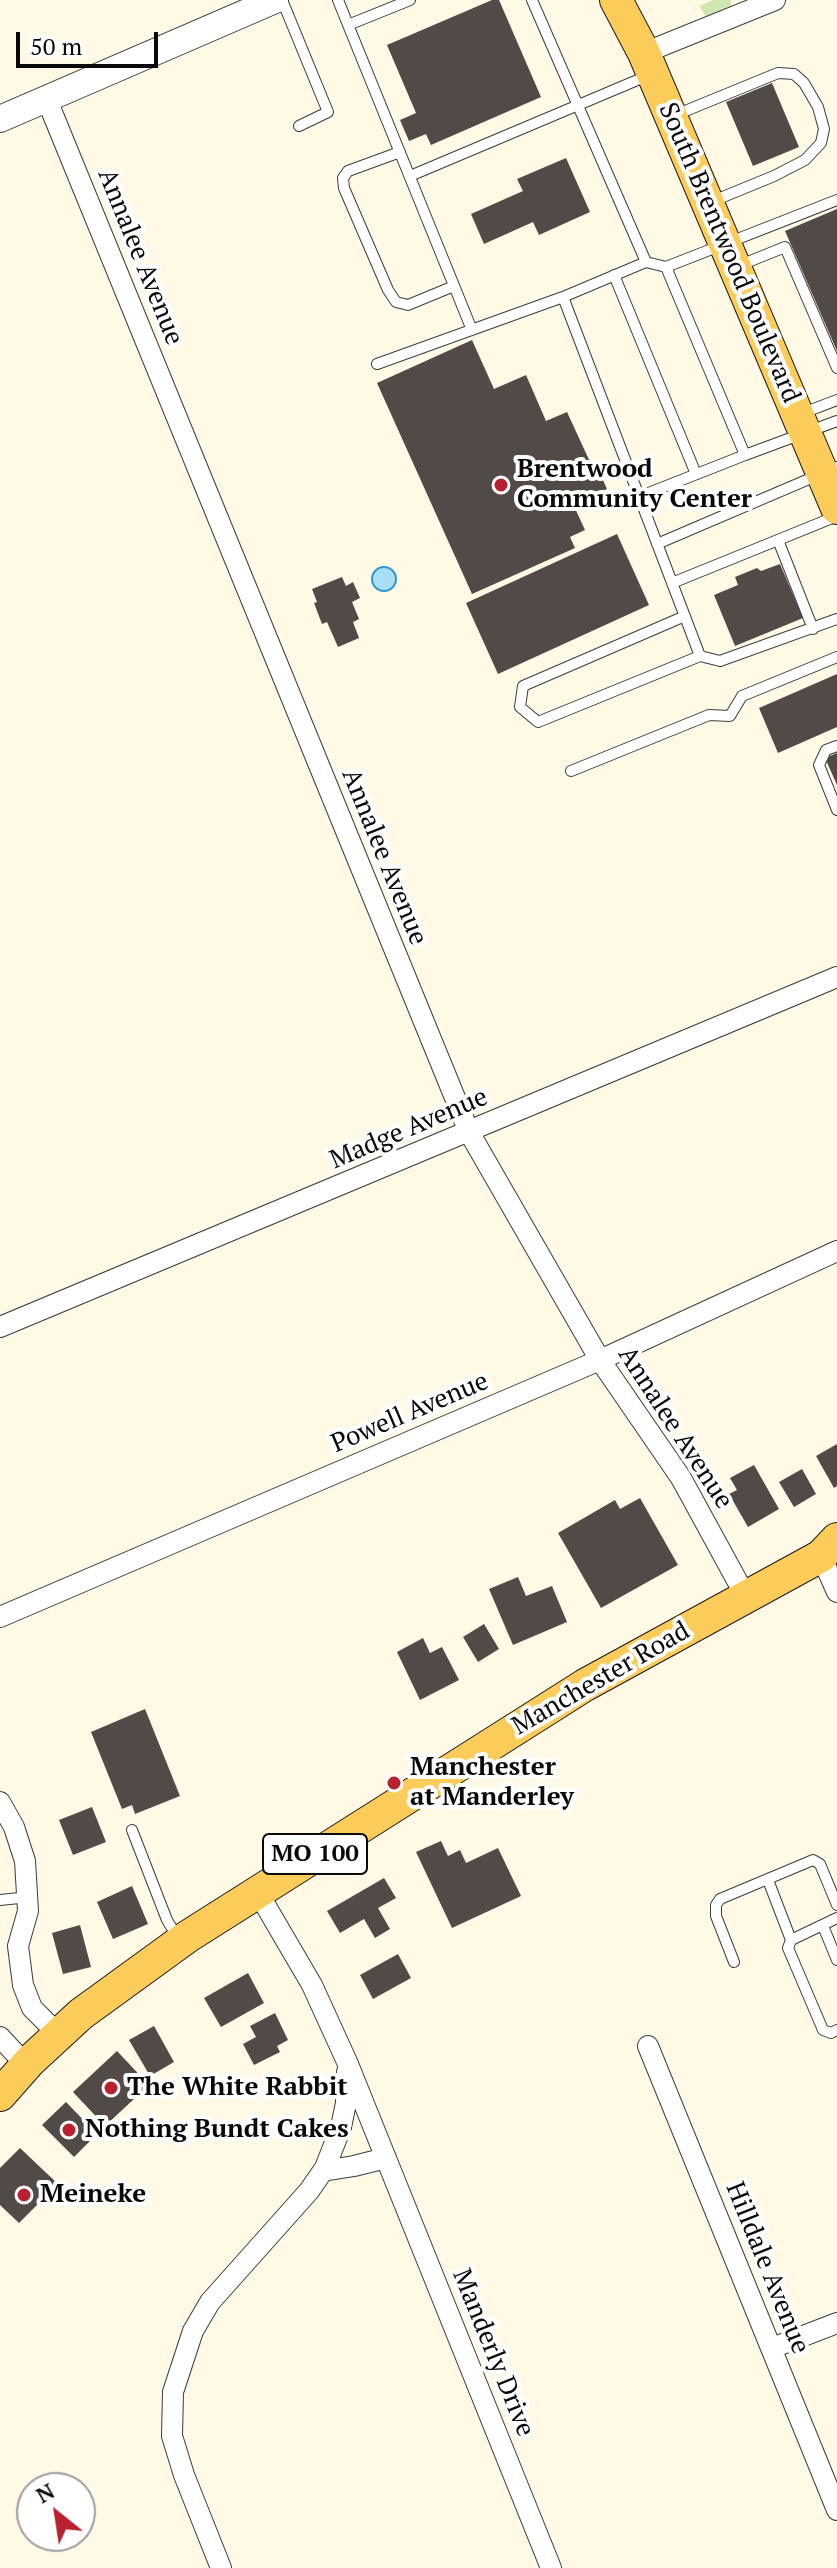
<!DOCTYPE html>
<style>
body{margin:0}
#map{position:relative;width:837px;height:2568px;overflow:hidden;background:#fff9e6;font-family:"PT Serif",serif}
canvas{display:block}
.north{position:absolute;left:16px;top:2472px;width:80px;height:80px;box-sizing:border-box;background:#fff;border:2px solid #9d9d9d;border-radius:50%;rotate:330deg;font-size:22px;font-weight:700;line-height:32px;text-align:center;color:#090909}
.north::after{content:'';display:block;margin:auto;width:28px;height:36px;background:#ba2130;clip-path:polygon(50% 0,100% 100%,50% 72%,0 100%)}
.scale{position:absolute;left:16px;top:32px;width:142px;height:36px;box-sizing:border-box;border:4px solid #090909;border-top:0;padding-left:10px;font-size:24px;line-height:28px;white-space:nowrap;color:#090909;-webkit-text-stroke:6px #fff;paint-order:stroke}
</style>
<div id="map">
<canvas width="837" height="2568"></canvas>
<div class="north">N</div>
<div class="scale">50 m</div>
</div>
<script>
const ctx = document.querySelector('canvas').getContext('2d');
ctx.lineJoin = 'round';
function paint(path, color) { ctx.fillStyle = color; ctx.fill(path, 'evenodd'); }
const poly = rows => new Path2D(rows.map(r => 'M' + r).join(''));
function stroke(path, color, width, dash) { ctx.strokeStyle = color; ctx.lineWidth = width; ctx.lineCap = dash ? 'butt' : 'round'; ctx.setLineDash(dash || []); ctx.stroke(path); }
function write(font, color, halo, rows, align = 'center') {
  ctx.font = font + ' "PT Serif",serif'; ctx.lineWidth = 8; ctx.setLineDash([]); ctx.textBaseline = 'middle'; ctx.strokeStyle = halo; ctx.fillStyle = color; for (const [text, x, y, turn = 0] of rows) {
    ctx.save(); ctx.translate(x, y); ctx.rotate((+turn || 0) * Math.PI / 180); ctx.textAlign = isNaN(turn) ? turn : align; if (halo) ctx.strokeText(text, 0, 0); ctx.fillText(text, 0, 0); ctx.restore();
  }
}
paint(poly([
 [713,0,731,0,731,6,706,17,699,6]
]), '#d0e8b0');
const water = poly([
 '372 579a12 12 0 1 1 24 0a12 12 0 1 1-24 0Z'
]);
paint(water, '#aadef7');
stroke(water, '#3097ce', 2);
paint(poly([
 [492,0,499,0,541,97,431,145,426,134,409,141,400,120,416,113,387,45],
 [772,83,799,147,753,166,726,102],
 [566,158,590,212,539,235,533,222,484,244,471,214,523,191,517,179],
 [837,209,837,351,785,231],
 [472,340,494,389,526,375,546,421,567,412,591,464,595,462,607,489,573,504,585,530,570,537,575,548,472,594,377,383],
 [617,534,649,605,498,674,466,603],
 [780,564,803,618,735,646,714,595,738,585,735,577,757,568,761,571],
 [342,577,346,586,353,582,360,598,352,602,359,619,353,622,359,638,338,647,327,622,322,624,314,603,317,602,312,589],
 [837,674,837,727,778,753,759,708],
 [837,753,837,785,825,758],
 [837,1444,837,1486,834,1488,816,1456],
 [754,1465,779,1509,748,1527,729,1494,737,1490,730,1478],
 [802,1469,816,1494,794,1507,779,1482],
 [640,1498,678,1565,601,1608,558,1533,615,1500,620,1509],
 [518,1577,526,1596,552,1586,567,1622,513,1645,489,1589],
 [484,1624,499,1649,478,1662,463,1637],
 [423,1638,430,1653,442,1647,459,1680,420,1700,397,1652],
 [145,1709,180,1796,135,1814,132,1805,122,1809,91,1732],
 [92,1807,106,1842,73,1855,59,1820],
 [441,1841,448,1856,460,1850,466,1863,498,1848,521,1896,452,1928,416,1852],
 [384,1878,396,1898,378,1908,390,1929,375,1938,364,1919,340,1933,327,1911],
 [132,1886,148,1924,113,1939,97,1902],
 [80,1925,91,1967,63,1974,52,1933],
 [398,1954,411,1978,373,1999,360,1975],
 [248,1973,264,2003,221,2027,204,1998],
 [275,2013,288,2040,277,2046,280,2052,254,2065,243,2044,256,2037,250,2026],
 [154,2026,174,2062,150,2076,129,2040],
 [117,2051,149,2085,105,2126,73,2092],
 [66,2102,97,2134,74,2157,42,2125],
 [20,2148,58,2184,19,2223,0,2205,0,2168]
]), '#524a46');
const service = poly([
 [282,0,328,112,299,126],
 [338,0,472,330],
 [532,0,646,262],
 [348,25,410,0],
 [673,116,778,73,794,74,804,83,818,107,824,129,821,143,805,160,774,176,713,201],
 [400,152,348,171,343,178,344,188,388,290,396,302,408,305,454,286],
 [410,176,647,76],
 [738,266,785,247,837,368],
 [666,267,837,200],
 [614,275,696,474],
 [377,364,563,297],
 [803,413,837,400],
 [641,496,745,455],
 [778,540,813,629],
 [657,544,837,467],
 [672,583,837,516],
 [685,616,523,686,520,707,538,722,700,656,720,661,837,619],
 [700,656,563,297,646,262,666,267,745,455,837,421],
 [837,746,826,750,819,765,837,810],
 [571,771,709,715,730,716,742,696,837,657],
 [132,1830,167,1920,179,1940],
 [768,1880,791,1940],
 [0,1900,29,1897],
 [837,1918,791,1940,788,1948,823,2030,831,2033,837,2030],
 [823,1926,837,1960],
 [734,1962,716,1916,716,1905,720,1899,813,1860,820,1864,837,1905]
]);
const minor = poly([
 [644,53,775,0],
 [47,100,469,1132,600,1360,681,1478,746,1597],
 [0,1327,837,977],
 [821,1556,837,1592],
 [0,1617,600,1360,837,1251],
 [0,1802,14,1827,25,1861,28,1911,18,1946,23,1985,32,2008,58,2034],
 [257,1891,312,1985,348,2064,551,2568],
 [0,2037,26,2065],
 [648,2046,837,2510],
 [323,2171,354,2166,386,2158],
 [772,2348,837,2323],
 [221,2568,184,2475,172,2436,173,2392,193,2331,210,2302,309,2191,325,2168,341,2127,346,2103,347,2072]
]);
const tertiary = poly([
 [0,119,275,0]
]);
const primary = poly([
 [616,0,644,53,837,508],
 [0,2095,30,2061,81,2014,187,1937,585,1685,821,1556,837,1539]
]);
stroke(service, '#3c3c3c', 12);
stroke(minor, '#3c3c3c', 22);
stroke(tertiary, '#3c3c3c', 28);
stroke(primary, '#1a1a1a', 34);
stroke(service, '#fff', 10);
stroke(minor, '#fff', 20);
stroke(tertiary, '#fff', 26);
stroke(primary, '#fbcc5a', 32);
for (const [x, y, r, color] of [
 [501,485,8,"#ba2130"],
 [394,1783,8,"#ba2130"],
 [111,2088,8,"#ba2130"],
 [69,2130,8,"#ba2130"],
 [24,2195,8,"#ba2130"]
]) { const dot = new Path2D(); dot.arc(x, y, r, 0, 2 * Math.PI); ctx.fillStyle = color; ctx.fill(dot); stroke(dot, '#fff', 3); }
for (const [x, y, w] of [
 [315,1854,104]
]) { const box = new Path2D(); box.roundRect(x - w / 2, y - 20, w, 40, 6); ctx.fillStyle = '#fff'; ctx.fill(box); stroke(box, '#090909', 2); }
write('bold 24px', '#090909', null, [
 ["MO 100",315,1854]
]);
write('26px', '#090909', '#fff', [
 ["South Brentwood Boulevard",729,253,67],
 ["Annalee Avenue",140,257,68],
 ["Annalee Avenue",384,857,68],
 ["Madge Avenue",409,1129,-23],
 ["Powell Avenue",410,1413,-23],
 ["Annalee Avenue",675,1428,57],
 ["Manchester Road",601,1679,-30],
 ["Hilldale Avenue",767,2268,68],
 ["Manderly Drive",493,2353,68]
]);
write('bold 26px', '#090909', '#fff', [
 ["Brentwood",517,470],
 ["Community Center",517,500],
 ["Manchester",410,1768],
 ["at Manderley",410,1798],
 ["The White Rabbit",127,2088],
 ["Nothing Bundt Cakes",85,2130],
 ["Meineke",40,2195]
], 'left');
</script>
